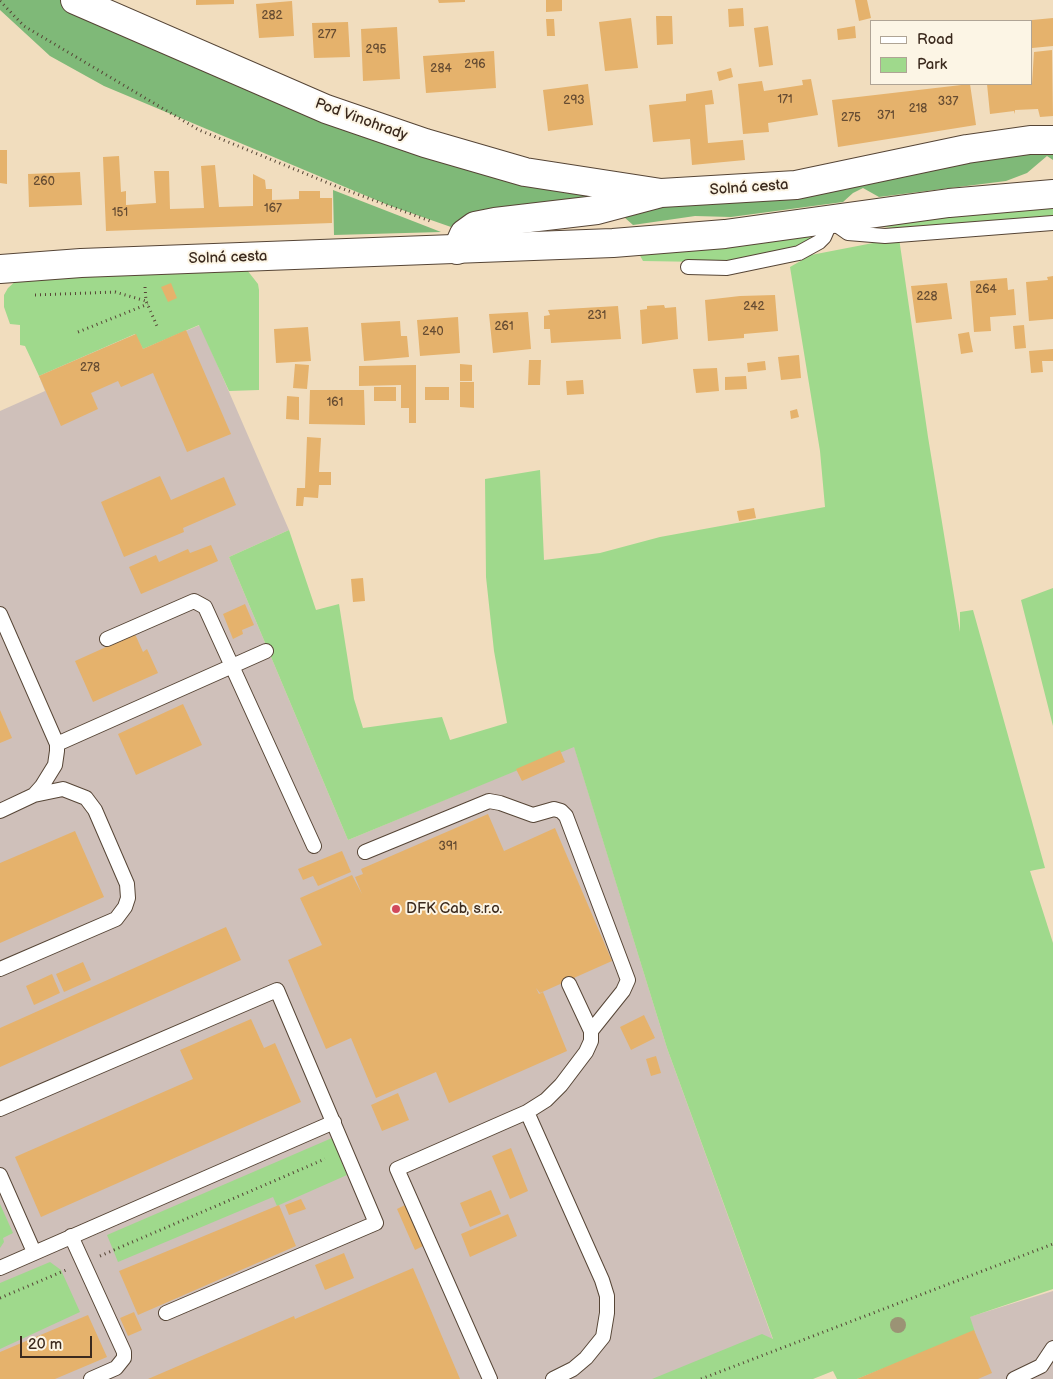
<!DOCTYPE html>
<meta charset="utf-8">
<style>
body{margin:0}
#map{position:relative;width:1053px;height:1379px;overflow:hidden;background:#f1ddbe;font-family:"Balsamiq Sans",sans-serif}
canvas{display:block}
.legend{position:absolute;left:870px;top:20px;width:162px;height:65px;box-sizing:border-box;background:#fcf5e5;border:1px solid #afa495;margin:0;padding:6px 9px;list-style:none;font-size:15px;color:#3b2a1e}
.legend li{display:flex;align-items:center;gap:10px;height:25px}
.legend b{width:25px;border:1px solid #afa495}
.scale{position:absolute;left:20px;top:1336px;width:72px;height:22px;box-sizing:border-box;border:2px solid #3b2a1e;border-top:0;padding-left:6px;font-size:15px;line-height:18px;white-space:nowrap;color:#3b2a1e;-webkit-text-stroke:4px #fcf5e5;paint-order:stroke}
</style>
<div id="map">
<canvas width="1053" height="1379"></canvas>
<ul class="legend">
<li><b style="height:6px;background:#fff"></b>Road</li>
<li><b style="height:14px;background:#9fd98c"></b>Park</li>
</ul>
<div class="scale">20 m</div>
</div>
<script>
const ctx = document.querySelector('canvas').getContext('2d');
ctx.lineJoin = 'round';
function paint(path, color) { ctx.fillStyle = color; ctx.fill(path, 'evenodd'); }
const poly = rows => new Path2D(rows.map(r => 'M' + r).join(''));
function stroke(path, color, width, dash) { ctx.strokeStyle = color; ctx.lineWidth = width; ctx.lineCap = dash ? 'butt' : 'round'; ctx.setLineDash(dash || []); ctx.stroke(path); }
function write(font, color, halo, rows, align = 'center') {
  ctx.font = font + ' "Balsamiq Sans",sans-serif'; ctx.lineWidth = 4; ctx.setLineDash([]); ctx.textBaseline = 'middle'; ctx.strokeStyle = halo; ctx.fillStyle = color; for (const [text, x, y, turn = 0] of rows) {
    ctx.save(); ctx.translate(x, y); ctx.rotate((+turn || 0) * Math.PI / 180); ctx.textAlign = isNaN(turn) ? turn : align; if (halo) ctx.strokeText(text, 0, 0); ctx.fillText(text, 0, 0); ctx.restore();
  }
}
paint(poly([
 [200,325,289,530,229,557,348,840,574,746,667,1048,773,1340,678,1379,0,1379,0,411,45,391,39,376,136,334,143,349],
 [1053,1291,1053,1379,857,1379,975,1332,969,1317]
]), '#cfc0ba');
paint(poly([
 [1053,203,1053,216,903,229,864,225],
 [817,233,813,241,789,253,751,259,703,262,643,261,638,252],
 [899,238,928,437,960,632,960,612,973,610,1045,868,1030,871,1053,943,1053,1289,970,1317,975,1332,857,1379,837,1379,833,1371,813,1379,652,1379,762,1334,773,1339,667,1048,574,747,348,840,229,557,289,530,316,610,339,604,354,699,363,728,442,717,450,740,507,723,494,651,486,577,485,479,540,470,544,560,600,553,660,537,825,507,820,451,790,267,811,255],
 [247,270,258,284,259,290,259,390,229,391,199,325,143,349,135,334,39,376,25,346,20,345,20,325,10,324,4,307,4,295,8,288,19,278],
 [1053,588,1053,726,1021,600],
 [332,1138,347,1175,277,1206,273,1197,118,1262,107,1235],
 [0,1204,13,1233,3,1238,4,1242,0,1248],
 [50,1262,61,1270,80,1312,0,1349,0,1283]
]), '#9fd98c');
paint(poly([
 [0,0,70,0,316,104,631,196,496,216,451,227,388,205,104,86,50,56,0,10],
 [1053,146,1053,160,1047,156,1027,173,1006,181,879,197,863,188,853,193,843,202,731,217,695,216,633,225,624,217,627,211],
 [333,190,441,232,334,235]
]), '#7fb978');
paint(poly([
 [196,0,234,0,234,4,196,5],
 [438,0,465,0,465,2,439,3],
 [546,0,562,0,562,11,546,12],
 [855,0,867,0,871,18,859,21],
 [292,1,294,36,259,38,256,4],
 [743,8,744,26,729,27,728,9],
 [656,16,672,16,673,44,657,45],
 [631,18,638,68,605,71,599,22],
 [1053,18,1053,46,1032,48,1032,20],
 [546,19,554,19,555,36,547,36],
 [348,22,350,57,314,58,312,23],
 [768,26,773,65,759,67,754,28],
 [855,26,856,38,838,40,837,29],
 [397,27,400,79,363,81,361,29],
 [1052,50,1053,116,1040,117,1038,109,1015,110,1015,114,1014,111,990,114,987,84,1032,84,1034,52],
 [494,51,496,88,426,93,423,56],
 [731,68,733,77,719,81,717,72],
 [811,79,818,115,768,123,769,132,743,134,738,84,762,81,764,91,803,85,802,80],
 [588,84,593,125,548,131,543,90],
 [970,84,976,125,838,147,832,100],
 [712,90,714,104,705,105,708,143,743,140,745,160,692,165,690,139,653,142,649,105,686,101,686,94],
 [0,150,7,150,7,184,0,183],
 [119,156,121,192,126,191,126,205,156,203,154,171,169,171,170,209,204,208,201,166,215,165,219,207,253,206,253,174,265,180,266,189,272,189,272,200,299,199,299,191,320,191,320,198,332,198,332,223,106,231,103,157],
 [80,172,82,205,29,207,28,174],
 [1053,276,1053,319,1029,321,1026,282,1048,280,1047,277],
 [1007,278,1008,290,1014,289,1016,315,990,317,991,331,974,332,970,281],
 [171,283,177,298,168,302,161,287],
 [947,283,952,319,916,323,911,286],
 [775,295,778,331,744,334,744,338,708,341,705,300,740,296],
 [664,305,665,308,676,307,678,339,642,344,640,310,647,309,647,306],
 [618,306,621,339,551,343,550,329,544,329,544,316,550,315,548,310],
 [528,312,531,349,493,353,489,314],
 [458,317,460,353,420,356,417,320],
 [400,321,401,336,407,336,409,357,364,361,361,323],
 [1024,325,1026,348,1015,349,1013,326],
 [308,327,311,361,276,363,274,329],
 [186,330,231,434,187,452,153,373,121,387,118,381,91,393,98,409,61,426,39,376,136,334,143,349],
 [969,332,973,352,961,354,958,334],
 [1053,349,1053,361,1042,361,1043,372,1031,373,1029,351],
 [799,355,801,378,781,380,778,357],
 [529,360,541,360,540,385,528,385],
 [765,361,766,370,748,372,747,363],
 [295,364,309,365,307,389,293,388],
 [460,364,472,365,472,381,460,381],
 [416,365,416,423,409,423,409,408,401,408,401,385,359,386,359,366],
 [717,368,719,391,696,393,693,369],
 [746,376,747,389,725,390,725,377],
 [583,380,584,394,567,395,566,381],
 [460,382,474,382,474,408,460,407],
 [374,387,396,387,396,401,374,401],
 [425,387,449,387,449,400,425,400],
 [310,390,364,390,365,425,309,424],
 [287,396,299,397,299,420,286,419],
 [797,409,799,417,791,419,790,411],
 [307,437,321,438,319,472,331,472,331,485,319,485,318,498,304,497,303,506,296,506,297,488,305,488],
 [160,476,171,500,224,477,236,505,183,528,184,532,124,557,101,502],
 [754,508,756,518,739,521,737,511],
 [211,545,218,561,141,594,129,567,156,555,159,562,188,549,190,553],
 [363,578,365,601,353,602,351,579],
 [245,604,254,625,242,630,243,634,233,639,223,614],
 [135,634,143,652,147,649,158,673,93,702,75,661],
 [183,704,202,745,136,775,118,734],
 [0,710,12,738,0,743],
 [560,750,565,762,522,781,516,769],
 [488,814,504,851,555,828,612,961,540,993,536,988,539,994,543,992,567,1051,449,1103,436,1072,376,1098,351,1038,326,1049,288,960,322,945,300,898,352,875,362,894,355,877,363,874,361,869],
 [75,831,104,897,0,943,0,863],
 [342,851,351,872,318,886,313,876,303,880,298,869],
 [226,927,241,960,0,1067,0,1028],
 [83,962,91,980,64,992,56,974],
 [52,974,60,993,34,1005,26,986],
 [644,1015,655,1038,631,1050,620,1027],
 [251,1019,264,1048,275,1043,301,1102,41,1217,15,1157,193,1079,180,1050],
 [656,1056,661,1073,651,1076,646,1059],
 [398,1093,409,1120,382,1131,371,1105],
 [511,1148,528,1191,510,1199,492,1156],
 [491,1190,501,1214,470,1227,460,1203],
 [301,1199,306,1209,289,1215,285,1205],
 [279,1205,296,1246,138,1315,119,1271],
 [405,1205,423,1246,415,1250,397,1209],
 [508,1214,517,1236,470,1257,461,1234],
 [344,1253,354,1278,325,1290,315,1265],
 [413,1268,460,1379,148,1379,294,1316,295,1319],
 [134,1312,142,1330,128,1336,120,1318],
 [88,1315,107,1357,55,1379,0,1379,0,1352],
 [974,1330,992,1373,978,1379,857,1379]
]), '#e5b26c');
const service = poly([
 [688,267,727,268,799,253,819,242,824,237,831,221,848,233,885,236,1053,223],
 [0,614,57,744,57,751,55,765,42,786,34,795,0,811],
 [107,639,194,601,205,607,314,846],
 [57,744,266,651],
 [365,852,489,801,500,803,533,815,554,809,561,811,566,816,628,980,623,991,591,1031],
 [0,969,116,919,125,907,128,898,127,884,95,810,86,798,63,789,34,795],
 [0,1109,277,990,376,1223,166,1313],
 [527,1112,546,1100,561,1085,586,1052,591,1041,591,1031,569,984],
 [0,1175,34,1252],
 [71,1236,124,1352,124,1358,116,1368,91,1379],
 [0,1268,334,1122],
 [490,1379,397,1169,527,1112,602,1280,607,1296,607,1313,603,1337,586,1358,573,1369,553,1379],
 [1014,1379,1041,1366,1053,1348]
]);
const minor = poly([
 [75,0,326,109,425,143,525,172,661,193],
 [457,250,464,234,475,226,495,222,597,210,661,193,796,185,967,149,1030,140,1053,140]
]);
const tertiary = poly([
 [0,269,81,263,613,243,725,234,949,203,1053,194]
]);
stroke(service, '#564536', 16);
stroke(minor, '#564536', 30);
stroke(tertiary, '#564536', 30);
stroke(poly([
 [0,1,24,26,199,130,338,187,433,222],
 [145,287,146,301,157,326],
 [35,295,115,292,146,301],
 [78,332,148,304],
 [100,1256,325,1159],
 [0,1298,66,1270],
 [701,1379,1053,1244]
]), '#564536', 3, [1, 4]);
stroke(service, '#fff', 14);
stroke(minor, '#fff', 28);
stroke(tertiary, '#fff', 28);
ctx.fillStyle = '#9b9375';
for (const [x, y] of [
 [898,1325]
]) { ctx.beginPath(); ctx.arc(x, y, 8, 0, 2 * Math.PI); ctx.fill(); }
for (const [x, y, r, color] of [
 [396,909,5,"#d1495b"]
]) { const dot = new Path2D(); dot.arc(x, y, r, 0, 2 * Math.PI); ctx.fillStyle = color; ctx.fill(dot); stroke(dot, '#fcf5e5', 2); }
write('12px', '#664c32', null, [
 ["282",272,16],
 ["277",327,35],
 ["295",376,50],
 ["296",475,65],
 ["284",441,69],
 ["171",785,100],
 ["293",574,101],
 ["337",948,102],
 ["218",918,109],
 ["371",886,116],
 ["275",851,118],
 ["260",44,182],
 ["167",273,209],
 ["151",120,213],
 ["264",986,290],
 ["228",927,297],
 ["242",754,307],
 ["231",597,316],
 ["261",504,327],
 ["240",433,332],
 ["278",90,368],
 ["161",335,403],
 ["391",448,847]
]);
write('15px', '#3b2a1e', '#fcf5e5', [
 ["Pod Vinohrady",361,120,20],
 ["Solná cesta",749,188,-4],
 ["Solná cesta",228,258,-2]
]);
write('15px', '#3b2a1e', '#fcf5e5', [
 ["DFK Cab, s.r.o.",406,909]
], 'left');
</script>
